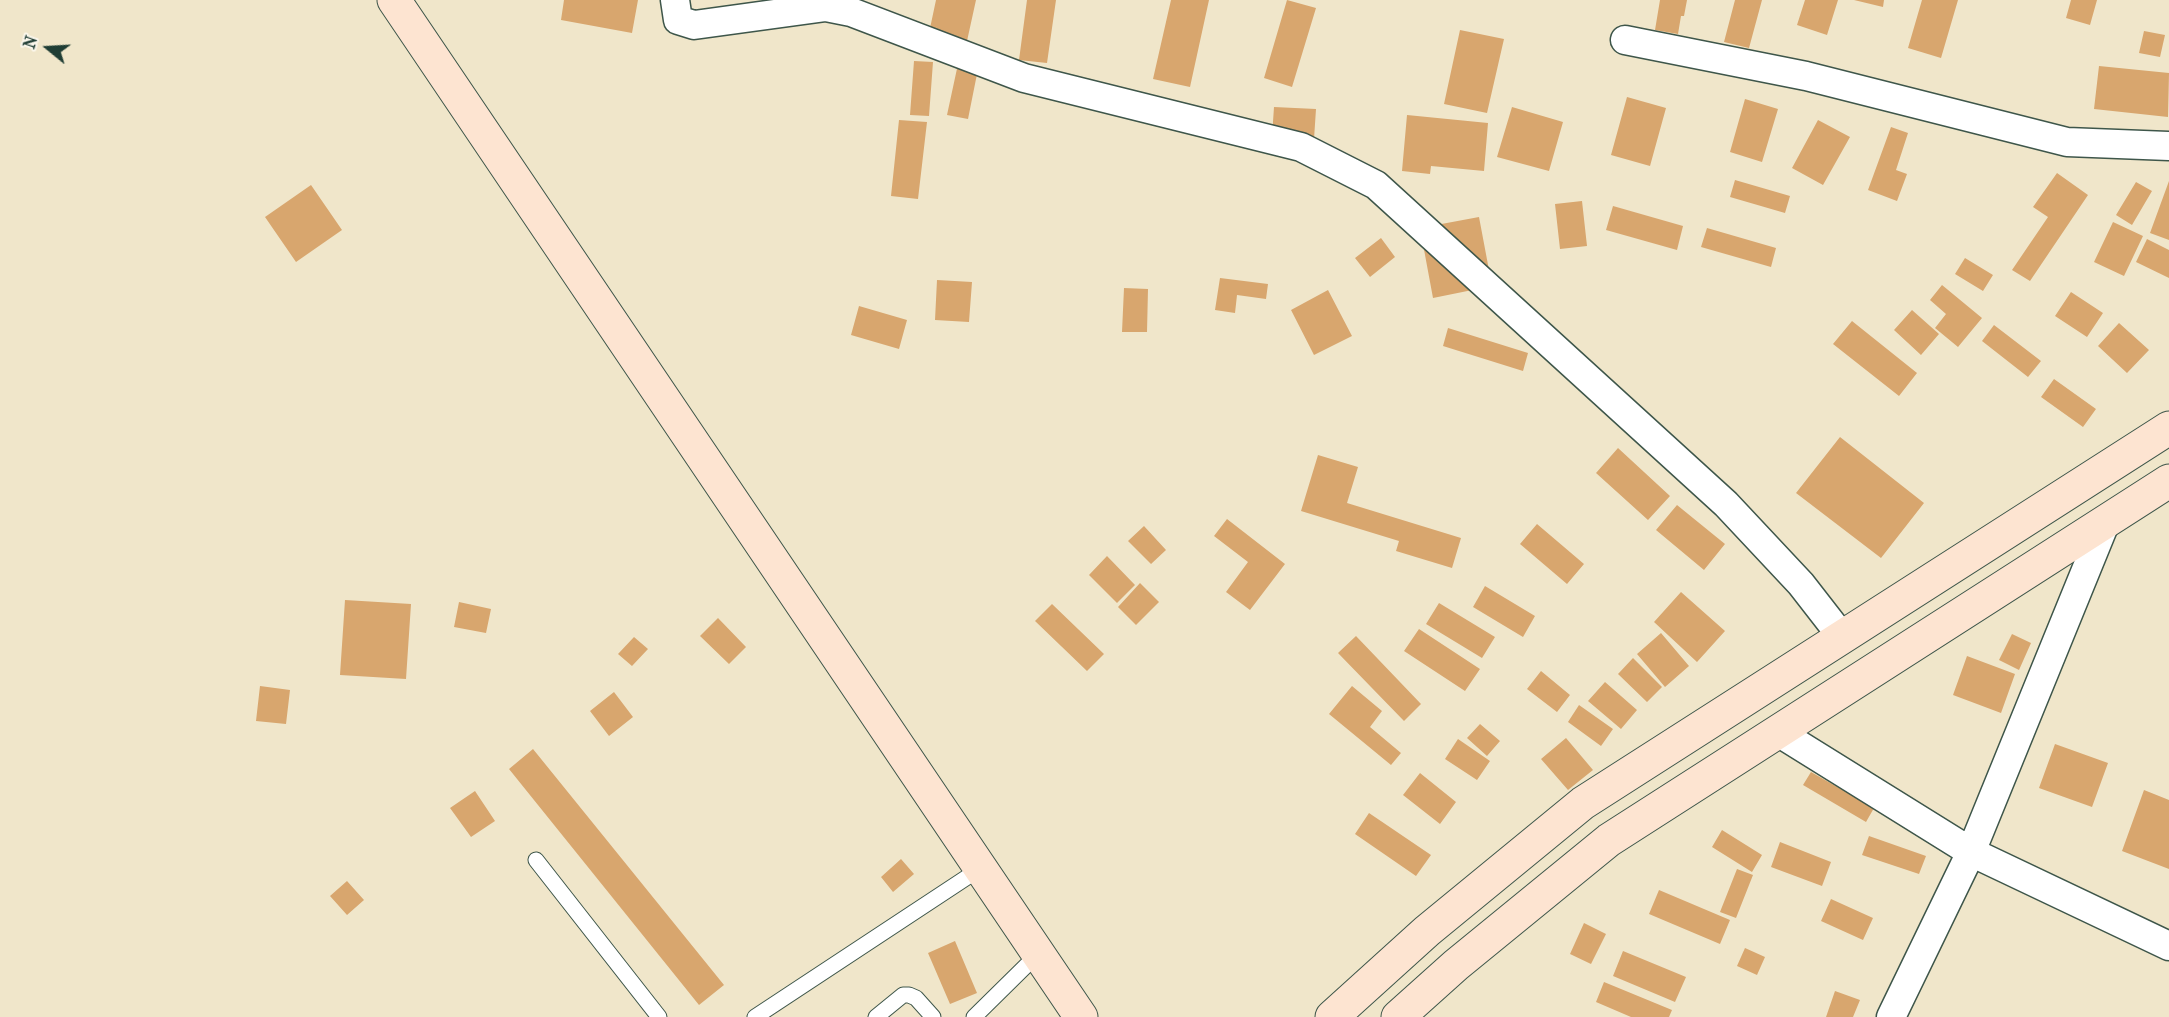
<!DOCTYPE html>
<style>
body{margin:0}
#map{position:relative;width:2169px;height:1017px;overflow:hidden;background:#f0e6ca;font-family:"IM FELL French Canon",serif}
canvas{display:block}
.north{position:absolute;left:18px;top:18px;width:60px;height:60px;-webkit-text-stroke:4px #fbf7ec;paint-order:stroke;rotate:288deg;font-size:16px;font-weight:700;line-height:24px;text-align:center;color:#1f3d34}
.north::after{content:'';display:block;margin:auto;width:21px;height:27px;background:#1f3d34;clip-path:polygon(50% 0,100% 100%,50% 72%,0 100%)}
</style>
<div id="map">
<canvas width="2169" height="1017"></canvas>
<div class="north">N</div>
</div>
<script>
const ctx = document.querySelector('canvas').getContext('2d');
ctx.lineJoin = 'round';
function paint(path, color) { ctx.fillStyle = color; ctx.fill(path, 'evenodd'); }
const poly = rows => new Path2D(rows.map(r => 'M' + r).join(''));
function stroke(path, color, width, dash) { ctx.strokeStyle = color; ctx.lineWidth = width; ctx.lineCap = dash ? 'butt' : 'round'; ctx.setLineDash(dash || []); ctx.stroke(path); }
paint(poly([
 [564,0,638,0,632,33,561,20],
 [936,0,976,0,967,41,929,33],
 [1027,0,1056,0,1047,63,1019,60],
 [1171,0,1209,0,1190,87,1153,79],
 [1287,0,1316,8,1292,87,1264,78],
 [1660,0,1687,0,1684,16,1681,16,1678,34,1655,30],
 [1735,0,1762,0,1749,48,1724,42],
 [1805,0,1838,0,1827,35,1797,25],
 [1854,0,1884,0,1883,7],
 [1922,0,1958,0,1941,58,1908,48],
 [2071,0,2097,0,2090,25,2066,18],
 [1460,30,1504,39,1487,113,1444,104],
 [2144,31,2165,35,2160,57,2139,53],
 [914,61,933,62,929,116,910,115],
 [958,64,978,69,968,119,947,115],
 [2099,66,2169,73,2168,117,2094,109],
 [1627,97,1666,108,1650,166,1611,155],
 [1745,99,1778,109,1762,162,1730,152],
 [1274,107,1316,109,1313,154,1271,151],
 [1512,107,1563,122,1549,171,1497,157],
 [1407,115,1488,123,1484,171,1431,166,1430,174,1402,171],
 [899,120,927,122,918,199,891,196],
 [1818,120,1850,137,1823,185,1792,168],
 [1891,127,1908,133,1896,170,1907,174,1897,201,1868,190],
 [2057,173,2088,195,2030,281,2012,270,2048,217,2033,207],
 [1735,180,1790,196,1785,213,1730,197],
 [2169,181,2169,240,2150,233],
 [2136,182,2152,191,2132,225,2116,215],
 [311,185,342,230,296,262,265,217],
 [1582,201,1587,246,1560,249,1555,204],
 [1613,206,1683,226,1677,250,1606,230],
 [1479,217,1492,286,1433,298,1420,228],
 [2113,222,2143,236,2124,276,2094,262],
 [1707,228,1776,248,1771,267,1701,247],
 [1381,238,1395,257,1370,277,1355,258],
 [2147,239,2169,250,2169,278,2136,262],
 [1965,258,1993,275,1983,291,1955,274],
 [1220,278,1268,284,1266,299,1237,295,1235,313,1215,310],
 [937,280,972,282,969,322,935,320],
 [1942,285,1982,318,1958,347,1935,328,1946,314,1930,300],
 [1124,288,1148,289,1147,332,1122,332],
 [1328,290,1352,336,1314,355,1291,310],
 [2071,292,2103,313,2087,337,2055,316],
 [859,306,907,320,899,349,851,335],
 [1912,310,1939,334,1921,355,1894,330],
 [1852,321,1917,373,1899,396,1833,344],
 [2119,323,2149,350,2127,373,2098,346],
 [1994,325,2041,361,2028,377,1982,341],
 [1448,328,1528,353,1523,371,1443,346],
 [2054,379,2096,409,2083,427,2041,397],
 [1840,437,1924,503,1881,558,1796,493],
 [1618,448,1670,496,1648,520,1596,473],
 [1318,455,1358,467,1347,503,1461,538,1452,568,1396,551,1399,541,1301,511],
 [1677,505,1725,544,1704,570,1656,530],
 [1227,519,1285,564,1250,610,1226,592,1248,562,1214,536],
 [1537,524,1584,564,1567,584,1520,544],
 [1144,526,1166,550,1151,564,1128,541],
 [1107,556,1135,585,1117,603,1089,575],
 [1140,583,1159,602,1136,625,1118,607],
 [1485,586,1535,616,1523,637,1473,607],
 [1681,592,1725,631,1697,662,1654,622],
 [345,600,411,604,406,679,340,675],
 [459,602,491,609,486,633,454,627],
 [1439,603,1495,637,1482,658,1426,624],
 [1052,604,1104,654,1087,671,1035,621],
 [718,618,746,647,729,664,700,636],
 [1419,629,1480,669,1465,691,1404,651],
 [1661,633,1689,666,1665,687,1637,654],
 [2012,634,2031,643,2019,670,1999,660],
 [1356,636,1421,704,1404,721,1338,653],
 [634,637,648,649,632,666,618,654],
 [1967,656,2015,674,2001,713,1953,695],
 [1633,658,1662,687,1647,702,1618,674],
 [1541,671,1570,695,1557,712,1527,689],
 [1605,682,1637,710,1621,729,1588,701],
 [260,686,290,690,286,724,256,721],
 [1352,686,1382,711,1370,727,1401,753,1391,765,1329,714],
 [614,692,633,717,609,736,590,711],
 [1579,705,1613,729,1601,746,1568,722],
 [1480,724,1500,741,1487,756,1467,738],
 [1566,738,1593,770,1568,790,1541,759],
 [1458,739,1490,761,1477,780,1445,759],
 [2055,744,2108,763,2092,807,2039,788],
 [533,749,724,985,699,1005,509,769],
 [1811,772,1874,808,1866,822,1803,785],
 [1420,773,1456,802,1440,824,1403,795],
 [2144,790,2169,800,2169,869,2122,851],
 [475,791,495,821,471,837,450,808],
 [1369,813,1431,855,1416,876,1355,834],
 [1722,830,1762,855,1752,872,1712,847],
 [1869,836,1926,856,1919,874,1862,855],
 [1780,842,1831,862,1822,886,1771,867],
 [901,859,914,874,893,892,881,877],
 [1737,869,1753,875,1736,918,1720,912],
 [347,881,364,900,347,915,330,896],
 [1659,890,1730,920,1720,944,1649,914],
 [1831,899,1873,918,1863,940,1821,921],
 [1584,923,1606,934,1591,964,1570,954],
 [955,941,977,993,950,1004,928,953],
 [1745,948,1765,957,1757,975,1737,966],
 [1623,951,1686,977,1675,1002,1613,976],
 [1604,982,1672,1010,1669,1017,1631,1017,1596,1002],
 [1835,991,1860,1000,1853,1017,1826,1017]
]), '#d8a66e');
const lane = poly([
 [536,860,659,1017],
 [755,1017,981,868],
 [876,1017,903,995,909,995,916,998,933,1017],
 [974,1017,1039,953]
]);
const street = poly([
 [675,0,678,20,694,25,826,7,851,12,1024,78,1301,147,1376,185,1726,504,1801,584,1843,638],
 [1625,40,1806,76,2067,142,2169,146],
 [1778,732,1971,852,2169,946],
 [1891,1017,1971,852,2106,521]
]);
const secondary = poly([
 [394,0,1081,1017],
 [1332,1017,1427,931,1583,803,2169,428],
 [1398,1017,1456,965,1609,840,2169,481]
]);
stroke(lane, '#3e564a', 17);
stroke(street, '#3e564a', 31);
stroke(secondary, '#3e564a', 35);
stroke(lane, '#fff', 15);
stroke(street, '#fff', 28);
stroke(secondary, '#fde4d1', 33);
</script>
